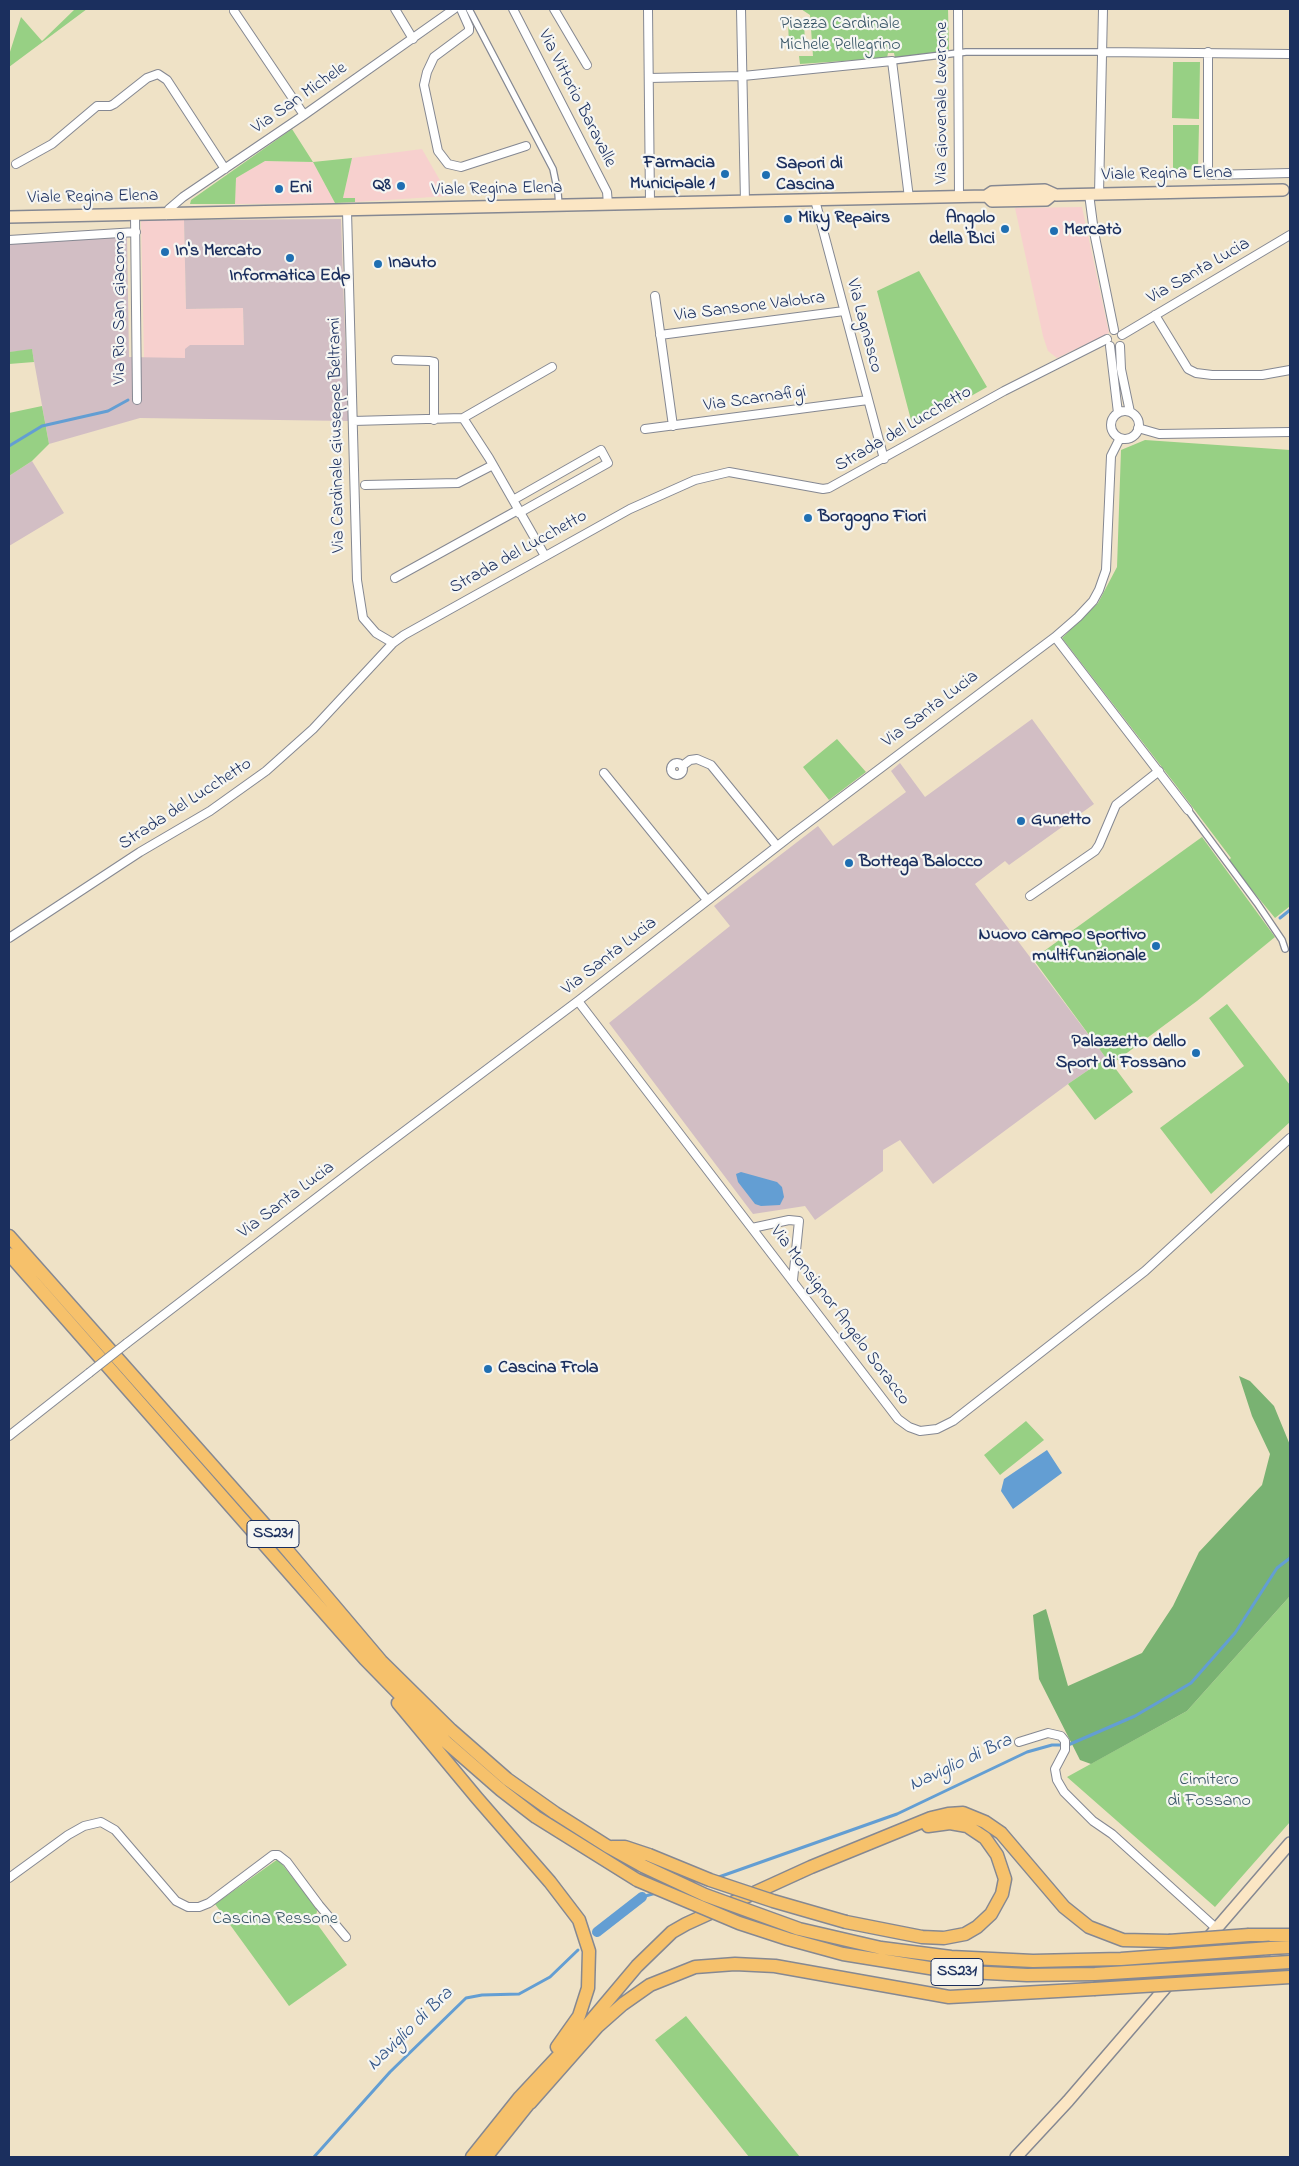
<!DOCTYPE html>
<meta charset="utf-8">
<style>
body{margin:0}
#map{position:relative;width:1299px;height:2166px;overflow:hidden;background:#efe2c6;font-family:"Indie Flower",sans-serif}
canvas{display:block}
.frame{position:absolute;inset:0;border:10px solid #1b2f5e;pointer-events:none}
</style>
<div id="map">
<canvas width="1299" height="2166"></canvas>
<div class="frame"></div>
</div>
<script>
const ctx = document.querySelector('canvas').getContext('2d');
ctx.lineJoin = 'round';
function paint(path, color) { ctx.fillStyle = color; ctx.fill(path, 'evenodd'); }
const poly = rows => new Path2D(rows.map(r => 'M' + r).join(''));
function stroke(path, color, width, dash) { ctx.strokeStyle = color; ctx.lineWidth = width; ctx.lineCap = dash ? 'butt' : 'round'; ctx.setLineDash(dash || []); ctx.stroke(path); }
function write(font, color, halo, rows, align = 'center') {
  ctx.font = font + ' "Indie Flower",sans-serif'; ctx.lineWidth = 4.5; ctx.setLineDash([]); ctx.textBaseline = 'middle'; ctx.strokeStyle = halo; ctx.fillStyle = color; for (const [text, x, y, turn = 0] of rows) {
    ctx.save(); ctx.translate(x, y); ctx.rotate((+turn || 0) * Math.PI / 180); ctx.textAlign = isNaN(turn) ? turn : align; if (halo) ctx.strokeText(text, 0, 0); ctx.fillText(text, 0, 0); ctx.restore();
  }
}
paint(poly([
 [422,149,449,196,355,202,355,198,343,198,352,158],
 [265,161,313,162,335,203,235,204,236,178],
 [1082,207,1109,333,1057,358,1048,351,1043,336,1015,208],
 [141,220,184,220,186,309,243,308,244,345,190,345,185,358,144,358]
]), '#f7d0ce');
paint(poly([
 [341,219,348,421,140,418,49,444,32,350,9,352,9,242,127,235,129,357,185,358,185,349,190,345,244,345,243,308,186,309,184,220],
 [32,461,64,513,9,546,9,476],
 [1032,719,1094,804,1009,865,1005,861,975,884,1106,1058,1068,1084,933,1184,900,1140,883,1150,883,1171,815,1220,805,1206,753,1214,609,1023,730,926,714,906,818,826,833,846,906,792,891,771,900,763,925,797]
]), '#d2bec4');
paint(poly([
 [75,9,87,9,9,67,9,55,21,17,42,41],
 [801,9,948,9,949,50,895,58,894,53,888,53,887,58,800,64,799,56,813,56,810,15],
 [804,19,805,46,789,47,788,20],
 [1173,62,1200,62,1199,119,1172,118],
 [1173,125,1199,125,1198,170,1173,169],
 [292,129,313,162,352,158,343,198,355,198,355,202,335,203,313,162,265,161,236,178,235,204,190,204,191,200],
 [919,271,987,387,918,426,911,420,877,291],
 [32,349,34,362,9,364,9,352],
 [42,406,49,444,32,461,9,476,9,413],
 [1145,440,1290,450,1290,906,1275,918,1228,861,1231,858,1175,784,1062,638,1098,603,1117,567,1121,450],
 [837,739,866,772,829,800,803,767],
 [1202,837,1275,937,1197,1001,1112,1064,1133,1092,1095,1120,1068,1084,1106,1058,1033,959],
 [1227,1004,1290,1085,1290,1122,1211,1194,1160,1128,1244,1066,1209,1018],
 [1026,1421,1044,1440,1000,1475,984,1455],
 [1290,1596,1290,1822,1215,1907,1067,1777,1187,1711],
 [278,1859,315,1906,317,1911,315,1921,347,1965,289,2006,215,1904],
 [686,2016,800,2157,749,2157,655,2040]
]), '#97d084');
paint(poly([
 [1239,1376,1250,1381,1274,1406,1290,1445,1290,1596,1187,1711,1091,1764,1080,1760,1039,1679,1033,1615,1046,1609,1068,1686,1142,1653,1173,1606,1199,1552,1262,1485,1270,1454,1252,1416]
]), '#79b272');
paint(poly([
 [741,1172,777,1182,782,1187,784,1197,780,1205,761,1206,755,1204,738,1182,736,1174],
 [1047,1450,1062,1473,1013,1509,1001,1491,1004,1479]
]), '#639ed3');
stroke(poly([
 [9,446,42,426,108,411,128,400],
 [1280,918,1290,910],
 [716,1878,897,1814,1027,1752,1052,1745,1068,1745,1135,1716,1191,1683,1235,1633,1277,1568,1290,1558],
 [642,1897,656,1893],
 [314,2157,390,2072,466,1998,482,1995,519,1994,550,1977,578,1950]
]), '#639ed3', 3);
stroke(poly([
 [597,1932,642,1897]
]), '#639ed3', 10);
const pedestrian = poly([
 [469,9,553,169,558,193,559,206],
 [892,61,966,52,1101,52],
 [1188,810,1257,903,1282,940,1285,949]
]);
const minor = poly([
 [395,9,413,39],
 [461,9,469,27,469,31,434,57,427,72,424,85,438,151,448,164,461,167,526,146],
 [513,9,607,192,608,204],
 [554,9,587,65],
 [648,9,650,203],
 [741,9,745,202],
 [958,9,959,197],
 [234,11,304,115],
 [1101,52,1290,54],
 [1208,52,1208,173,1210,175,1290,173],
 [649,78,743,76,892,61,909,198],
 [16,164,52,144,97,106,110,106,114,104,147,78,158,74,167,80,225,169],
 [1089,194,1094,232,1114,330],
 [1099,194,1103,9],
 [815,200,884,459],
 [347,211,357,580,363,618,376,633,393,643],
 [135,215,137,400],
 [166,215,169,209,183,197,304,115,454,9],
 [9,240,136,232],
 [655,296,673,426],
 [1155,315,1188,369,1196,373,1212,375,1262,375,1290,370],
 [660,335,844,311],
 [1122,335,1290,235],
 [1110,346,1118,413],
 [1120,346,1121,369,1130,412],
 [396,360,429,361,434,362,434,420],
 '1111 425a14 14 0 1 1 28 0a14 14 0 1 1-28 0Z',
 [353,421,463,418],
 [1138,428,1159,434,1290,432],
 [645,429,868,400],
 [365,485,458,483,493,465],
 [513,500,601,450,608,463,519,513],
 [545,556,489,458,463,418,552,367],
 [395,578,518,510],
 [1055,637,1188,810],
 '671 769a6 6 0 1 1 12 0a6 6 0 1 1-12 0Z',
 [682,766,690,760,697,759,711,765,777,846],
 [604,773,707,900],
 [1030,896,1095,851,1099,845,1116,805,1159,771],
 [9,938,140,852,210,811,266,771,313,729,393,643,404,635,630,509,695,480,729,472,823,489,829,488,1004,391,1107,339],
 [578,1001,898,1419,909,1427,920,1431,937,1429,953,1421,1145,1271,1290,1138],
 [752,1228,789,1220,799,1221,793,1280],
 [127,1343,362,1163,578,1001,793,834,1055,637,1078,617,1093,601,1099,590,1106,570,1111,456,1120,438],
 [9,1436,89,1373],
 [1019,1742,1048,1733,1061,1736,1065,1741,1065,1750,1055,1769,1057,1780,1064,1792,1093,1821,1112,1834,1217,1929],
 [9,1878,68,1835,84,1826,101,1822,115,1830,176,1901,188,1907,199,1907,209,1903,273,1855,278,1855,287,1862,319,1905,346,1937]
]);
const secondary = poly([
 [987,196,992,201,1046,200,1052,195],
 [9,217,986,196,992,192,1045,190,1056,195,1283,190],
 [1016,2157,1068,2101,1290,1843]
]);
const trunk = poly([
 [9,1236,282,1544,381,1661,451,1730,507,1779,555,1813,607,1846,643,1866],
 [9,1254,365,1659,446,1742,501,1790,536,1817,637,1880],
 [398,1703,477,1798,550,1882,579,1920,589,1951,588,1988,579,2016,557,2047],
 [612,1847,625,1847,649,1855],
 [846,1922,922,1937,944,1938,965,1934,977,1927,991,1914,1002,1894,1005,1879,997,1855,985,1838,967,1826,950,1823,928,1826],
 [1249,1935,1290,1935],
 [1270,1948,1290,1947],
 [530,2103,597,2027,623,2004,650,1985,695,1967,735,1964,775,1966,949,1997,1094,1989],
 [472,2157,520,2097,589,2023,637,1966,672,1932,686,1924,811,1867,931,1818,948,1814,963,1813,985,1822,1001,1833,1064,1907,1089,1927,1123,1940,1169,1941],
 [486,2157,534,2097]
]);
stroke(pedestrian, '#858892', 8);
stroke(minor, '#858892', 10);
stroke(secondary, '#858892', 14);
stroke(trunk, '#858892', 15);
stroke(pedestrian, '#fff', 5.5);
stroke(minor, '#fff', 8);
stroke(secondary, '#fbe6c4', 11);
stroke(trunk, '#f6c16b', 12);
const minorBridge = poly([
 [89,1373,127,1343]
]);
const trunkBridge = poly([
 [649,1855,710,1880,773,1901,846,1922],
 [643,1866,705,1895,799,1929,881,1948,951,1957,1033,1961,1121,1959,1270,1948],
 [637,1880,739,1923,788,1939,843,1954,948,1971,1027,1975,1095,1974,1290,1962],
 [1169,1941,1249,1935],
 [1094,1989,1290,1977]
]);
stroke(minorBridge, '#858892', 10, []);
stroke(trunkBridge, '#858892', 15, []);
stroke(minorBridge, '#fff', 8);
stroke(trunkBridge, '#f6c16b', 12);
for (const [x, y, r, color] of [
 [725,174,5,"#1f6fb2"],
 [766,175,5,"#1f6fb2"],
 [401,186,5,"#1f6fb2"],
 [279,189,5,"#1f6fb2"],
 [788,219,5,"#1f6fb2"],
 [1005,229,5,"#1f6fb2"],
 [1054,231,5,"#1f6fb2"],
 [165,252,5,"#1f6fb2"],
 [290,258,5,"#1f6fb2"],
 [378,264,5,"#1f6fb2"],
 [808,518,5,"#1f6fb2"],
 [1021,821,5,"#1f6fb2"],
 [849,863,5,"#1f6fb2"],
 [1156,946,5,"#1f6fb2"],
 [1196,1053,5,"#1f6fb2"],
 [488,1369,5,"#1f6fb2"]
]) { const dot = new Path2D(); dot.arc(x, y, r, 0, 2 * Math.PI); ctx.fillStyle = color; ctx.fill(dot); stroke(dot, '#f6f6f2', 2); }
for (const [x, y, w] of [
 [273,1534,52],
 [957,1972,52]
]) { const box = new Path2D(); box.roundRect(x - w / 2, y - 13.5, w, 27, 4); ctx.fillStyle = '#f6f6f2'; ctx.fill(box); stroke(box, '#1b2f5e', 1); }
write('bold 16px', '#1b2f5e', null, [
 ["SS231",273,1534],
 ["SS231",957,1972]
]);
write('18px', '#3a5768', '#f6f6f2', [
 ["Piazza Cardinale",840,25],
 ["Michele Pellegrino",840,46],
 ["Cimitero",1209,1781],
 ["di Fossano",1209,1802],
 ["Cascina Ressone",275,1920]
]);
write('18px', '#1b2f5e', '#f6f6f2', [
 ["Via San Michele",300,99,-35],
 ["Via Vittorio Baravalle",576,99,63],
 ["Via Giovenale Leverone",943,103,-90],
 ["Viale Regina Elena",1167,175,-1],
 ["Viale Regina Elena",497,190,-1],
 ["Viale Regina Elena",93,198,-1],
 ["Via Santa Lucia",1199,272,-30],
 ["Via Rio San Giacomo",121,308,-90],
 ["Via Sansone Valobra",750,308,-7],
 ["Via Lagnasco",863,326,75],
 ["Via Scarnafigi",755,400,-8],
 ["Strada del Lucchetto",904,430,-30],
 ["Via Cardinale Giuseppe Beltrami",338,435,-91],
 ["Strada del Lucchetto",519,553,-29],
 ["Via Santa Lucia",931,710,-37],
 ["Strada del Lucchetto",186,805,-33],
 ["Via Santa Lucia",610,957,-38],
 ["Via Santa Lucia",287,1201,-37],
 ["Via Monsignor Angelo Soracco",839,1316,53]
]);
write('bold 18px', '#1b2f5e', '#f6f6f2', [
 ["Farmacia",715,164,"right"],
 ["Municipale 1",715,185,"right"],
 ["Sapori di",776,165],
 ["Cascina",776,186],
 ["Q8",391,186,"right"],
 ["Eni",289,189],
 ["Miky Repairs",798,219],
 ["Angolo",995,219,"right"],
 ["della BIci",995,240,"right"],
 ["Mercatò",1064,231],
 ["In's Mercato",175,252],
 ["Inauto",388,264],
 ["Informatica Edp",290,277,"center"],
 ["Borgogno Fiori",818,518],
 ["Gunetto",1031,821],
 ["Bottega Balocco",859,863],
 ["Nuovo campo sportivo",1146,936,"right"],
 ["multifunzionale",1146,957,"right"],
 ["Palazzetto dello",1186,1043,"right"],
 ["Sport di Fossano",1186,1064,"right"],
 ["Cascina Frola",498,1369]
], 'left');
write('italic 19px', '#345687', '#f6f6f2', [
 ["Naviglio di Bra",961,1764,-25],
 ["Naviglio di Bra",411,2030,-44]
]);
</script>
